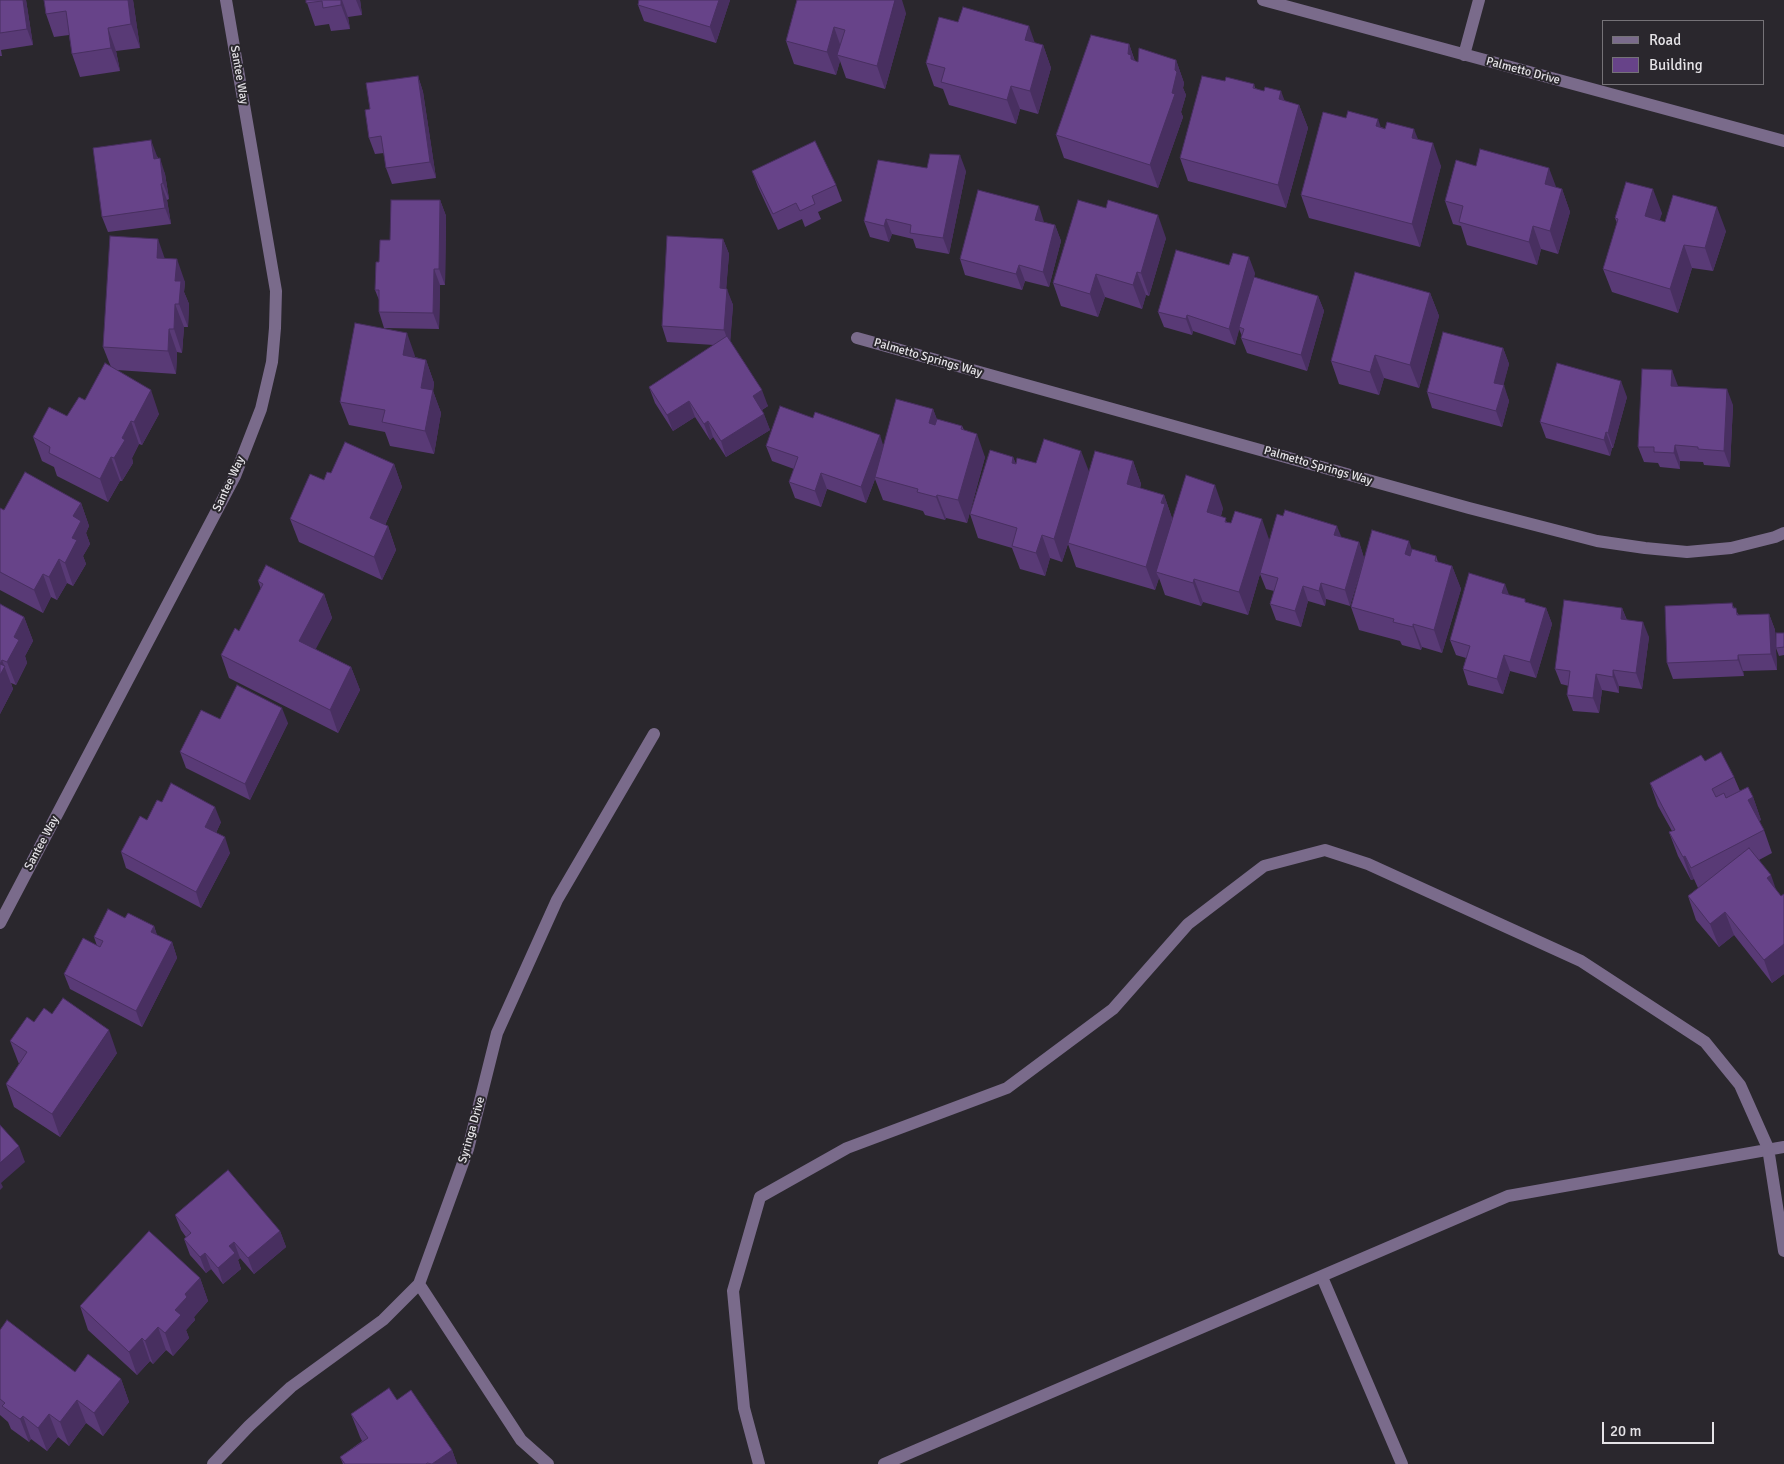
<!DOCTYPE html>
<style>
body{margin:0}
#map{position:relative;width:1784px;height:1464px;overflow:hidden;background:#2a272d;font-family:Signika,sans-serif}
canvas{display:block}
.legend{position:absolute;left:1602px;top:20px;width:162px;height:65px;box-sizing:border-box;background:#2a272d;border:1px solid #757277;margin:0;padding:6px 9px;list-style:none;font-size:15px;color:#e5e3e7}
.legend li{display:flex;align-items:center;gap:10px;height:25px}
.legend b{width:25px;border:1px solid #757277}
.scale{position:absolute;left:1602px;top:1422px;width:112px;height:22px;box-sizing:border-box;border:2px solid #e5e3e7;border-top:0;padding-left:6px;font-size:15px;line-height:18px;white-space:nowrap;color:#e5e3e7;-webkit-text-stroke:4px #2a272d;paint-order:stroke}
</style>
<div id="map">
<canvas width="1784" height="1464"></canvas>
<ul class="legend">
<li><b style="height:6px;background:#7a6b8b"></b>Road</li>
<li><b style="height:14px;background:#674389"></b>Building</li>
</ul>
<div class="scale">20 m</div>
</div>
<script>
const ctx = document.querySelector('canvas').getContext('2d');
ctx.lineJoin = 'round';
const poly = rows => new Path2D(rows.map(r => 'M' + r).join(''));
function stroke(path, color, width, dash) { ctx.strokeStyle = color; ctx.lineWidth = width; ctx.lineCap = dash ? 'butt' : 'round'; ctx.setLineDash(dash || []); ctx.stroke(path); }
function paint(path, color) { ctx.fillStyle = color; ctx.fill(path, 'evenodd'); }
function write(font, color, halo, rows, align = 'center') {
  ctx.font = font + ' Signika,sans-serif'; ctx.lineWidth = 4; ctx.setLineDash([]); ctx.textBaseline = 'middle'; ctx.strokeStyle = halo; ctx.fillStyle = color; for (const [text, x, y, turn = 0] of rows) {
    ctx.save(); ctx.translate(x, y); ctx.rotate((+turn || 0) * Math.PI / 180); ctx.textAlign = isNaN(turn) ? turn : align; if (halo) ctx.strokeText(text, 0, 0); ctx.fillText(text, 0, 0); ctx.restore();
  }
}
stroke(poly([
 [1263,0,1784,141],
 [1464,55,1479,0],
 [857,338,1469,508,1597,541,1645,548,1687,552,1731,548,1775,537,1784,533],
 [0,923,235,476,261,409,272,362,275,328,276,291,226,0],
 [1322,1277,1402,1464],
 [419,1284,521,1440,548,1464],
 [213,1464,249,1426,291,1387,383,1320,419,1284,468,1149,497,1033,557,900,654,734],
 [759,1464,744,1408,733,1291,760,1197,847,1148,1007,1088,1113,1009,1188,924,1264,866,1325,850,1368,864,1581,961,1705,1042,1740,1085,1768,1148,1784,1251],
 [884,1464,1508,1196,1784,1147]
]), '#7a6b8b', 12);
paint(poly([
 [0,0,26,0,33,45,1,50,2,56,0,56],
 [44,0,133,0,140,48,116,51,120,71,80,77,72,54,69,35,54,37,46,14],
 [306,0,360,0,362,15,348,17,350,29,331,31,329,24,315,26],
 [639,0,730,0,716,43,644,21,638,5],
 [797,0,906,13,885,89,846,78,840,61,836,75,794,64,786,41],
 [1035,43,1043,45,1051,68,1038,114,1020,109,1016,124,949,105,943,89,934,86,926,63],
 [1129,44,1135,61,1138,62,1176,60,1184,83,1183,88,1186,95,1181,112,1183,117,1158,188,1064,158,1056,135],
 [418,76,423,92,436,178,392,184,386,168,384,153,375,154,369,138,370,109],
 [1225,81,1254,84,1255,88,1285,101,1299,105,1308,128,1286,208,1188,181,1180,158],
 [1381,127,1418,139,1441,166,1420,247,1309,218,1301,195],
 [157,156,158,158,165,174,169,199,167,200,171,224,108,232,102,217],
 [927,168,966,171,949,254,916,248,913,239,892,234,889,242,870,237,864,221],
 [752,171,836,185,842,201,818,212,821,219,805,227,802,219,778,230,758,187],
 [1556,187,1562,189,1570,212,1558,254,1541,249,1537,265,1467,245,1461,226,1453,224,1445,201],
 [440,200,446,216,445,285,440,285,439,329,384,328,379,312,379,300,375,290,379,262,390,240],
 [1662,213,1659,220,1665,222,1726,231,1713,271,1692,268,1678,313,1612,292,1603,269,1617,223,1615,218],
 [1044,222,1055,225,1061,241,1049,287,1025,281,1022,290,965,275,960,259],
 [1166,238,1149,296,1146,295,1142,309,1105,297,1098,317,1061,306,1053,283],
 [723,239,729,254,726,289,733,305,730,341,768,406,762,410,770,430,726,457,713,437,710,440,695,417,673,431,655,403,649,387,714,345,667,342,662,326],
 [165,258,185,282,184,292,189,304,188,327,184,327,182,353,177,352,176,374,117,370,159,414,142,445,139,444,132,458,133,463,122,481,120,481,108,502,57,476,54,467,42,461,33,437,67,416,85,400,111,367,103,347],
 [1255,273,1254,277,1318,296,1324,311,1307,371,1247,353,1241,338,1242,336,1239,329,1235,345,1193,331,1192,335,1164,327,1158,312],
 [1430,293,1439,316,1419,388,1384,378,1379,395,1339,384,1331,361],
 [1503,348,1509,364,1503,385,1509,401,1502,427,1432,408,1427,392],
 [415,356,415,357,426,360,434,383,433,391,441,413,434,454,390,446,385,432,349,425,340,402],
 [1678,386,1733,405,1730,467,1704,465,1703,462,1680,461,1680,469,1660,467,1658,463,1644,462,1638,447],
 [1627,397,1613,448,1612,448,1610,456,1546,438,1540,422],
 [933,409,937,420,962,426,964,430,985,457,967,523,946,518,945,520,925,515,923,511,883,500,875,479,866,503,827,489,821,507,795,498,789,482,794,469,772,461,766,446,883,445],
 [1013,457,1016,464,1036,463,1089,472,1133,461,1141,484,1140,488,1164,495,1172,518,1172,521,1223,508,1221,516,1227,522,1270,540,1341,537,1359,542,1364,558,1412,550,1436,556,1438,562,1452,566,1461,589,1442,653,1422,647,1421,650,1402,645,1400,641,1359,630,1351,607,1363,563,1350,606,1326,599,1325,606,1308,601,1301,627,1276,620,1270,604,1274,591,1266,589,1260,574,1248,615,1203,602,1201,606,1165,595,1159,578,1155,590,1076,567,1068,544,1062,562,1050,558,1045,576,1020,569,1012,548,978,538,970,514],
 [394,464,402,487,385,525,388,526,396,550,382,580,299,542,290,519,324,480,331,473],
 [81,503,89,526,86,533,90,544,83,556,86,564,73,586,67,583,57,600,51,597,43,613,0,590,0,508,4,510],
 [258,581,324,594,332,618,315,649,351,667,360,690,338,733,229,678,221,655,239,631,261,589],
 [1509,595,1526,602,1546,608,1552,624,1536,678,1510,671,1503,694,1468,685,1463,669,1466,658,1456,655,1450,640],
 [1732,603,1734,608,1739,615,1769,614,1775,630,1777,670,1743,671,1744,676,1673,679,1667,663],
 [0,604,24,617,33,641,25,656,27,663,16,685,11,683,13,689,0,714],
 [1622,608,1627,620,1649,637,1642,689,1619,686,1619,693,1602,690,1599,713,1573,711,1567,695,1569,686,1561,684,1555,669],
 [1784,633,1784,655,1779,656,1776,648],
 [220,719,288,723,250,800,186,768,180,752],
 [1705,761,1734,777,1740,791,1753,797,1761,820,1759,821,1764,830,1772,853,1759,860,1776,890,1781,896,1784,894,1784,974,1772,983,1734,935,1719,947,1696,920,1688,896,1698,888,1694,879,1691,880,1678,856,1669,832,1672,831,1658,806,1650,783],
 [147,820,221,822,216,833,230,853,201,908,126,868,121,852],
 [125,918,154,926,157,935,172,942,177,958,142,1027,70,989,64,974,97,946,94,937],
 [52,1014,117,1053,60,1137,14,1107,6,1084,19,1064,10,1041,34,1022],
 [175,1215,280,1231,286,1247,254,1274,240,1258,238,1260,241,1269,223,1284,211,1269,206,1273,190,1255,184,1239,186,1237,181,1230],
 [200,1278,208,1301,194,1317,195,1320,186,1330,189,1338,173,1356,166,1350,153,1364,150,1361,137,1375,88,1330,80,1306],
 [0,1330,75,1372,121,1379,129,1402,103,1436,86,1423,69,1446,58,1437,47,1451,31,1439,29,1442,11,1429,8,1422,0,1415],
 [397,1400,452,1450,457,1464,343,1464,340,1457,362,1441,360,1437,351,1414]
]), '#593a76');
paint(poly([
 [23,0,26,0,33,45,27,29],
 [128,0,133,0,140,48,131,24],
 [341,0,342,0,348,17,350,29,341,5],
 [356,0,360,0,362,15],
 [719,0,730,0,716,43,710,27],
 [895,0,902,0,906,13,885,89,877,66],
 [1029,26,1037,49,1025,40],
 [834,27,842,50,837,55,840,61,836,75,827,52],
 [108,28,116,51,120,71,111,48],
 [1129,44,1137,68,1137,72,1128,54],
 [1043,45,1051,68,1038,114,1030,91],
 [1176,60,1184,83,1183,88,1186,95,1181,112,1183,117,1158,188,1150,165,1172,93],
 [418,76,423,92,436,178,430,162],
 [1011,86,1020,109,1016,124,1007,100],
 [1281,91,1290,115,1279,99],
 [1299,105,1308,128,1286,208,1278,185],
 [1378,119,1386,142,1376,126],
 [1414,129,1423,152,1412,138],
 [151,140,157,156,159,175,154,159],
 [1433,143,1441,166,1420,247,1412,224],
 [960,155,966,171,949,254,943,238],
 [160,158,165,174,169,199,163,183],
 [1549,168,1558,192,1545,184],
 [161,184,167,200,171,224,165,208],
 [1562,189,1570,212,1558,254,1550,231],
 [1653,189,1662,213,1654,239,1645,216],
 [440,200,446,216,445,285,439,269],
 [1039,206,1044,222,1035,220],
 [1717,207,1726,231,1713,271,1705,248],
 [1158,215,1166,238,1149,296,1141,273],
 [886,219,892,234,889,242,884,226],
 [1055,225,1061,241,1049,287,1043,272],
 [1533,226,1541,249,1537,265,1529,242],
 [158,239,166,262,157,258],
 [723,239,729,254,725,304,720,288],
 [1684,245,1692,268,1678,313,1670,289],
 [1249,257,1255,273,1235,345,1229,329],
 [177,259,185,282,184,292,189,304,188,327,179,304,175,281],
 [1019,265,1025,281,1022,290,1016,274],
 [434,269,440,285,439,329,433,313],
 [1137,272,1146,295,1142,309,1133,285],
 [1096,274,1105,297,1098,317,1090,294],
 [727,289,733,305,730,346,724,330],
 [1430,293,1439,316,1419,388,1410,365],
 [1318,296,1324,311,1307,371,1301,355],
 [175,304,184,327,182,353,174,329],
 [1187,315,1193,331,1192,335,1186,319],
 [169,329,177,352,176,374,168,351],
 [407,333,415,356,411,378,403,355],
 [1503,348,1509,364,1500,399,1494,383],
 [1375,355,1384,378,1379,395,1370,372],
 [426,360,434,383,433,391,441,413,434,454,425,431,421,388],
 [1672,370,1678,386,1671,386],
 [1621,381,1627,397,1613,448,1608,433],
 [1504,385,1509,401,1502,427,1496,411],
 [1727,389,1733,405,1730,467,1724,451],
 [151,390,159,414,142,445,134,422],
 [762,390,768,406,758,412,753,396],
 [689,401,695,417,673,431,667,415],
 [933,409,942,432,929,423],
 [764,414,770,430,726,457,721,441],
 [131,421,139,444,132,458,133,463,122,481,114,458,122,438],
 [708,421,713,437,710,440,704,424],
 [1606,432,1612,448,1610,456,1604,440],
 [977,434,985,457,967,523,958,500],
 [880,435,885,451,875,477,875,479,866,503,861,487],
 [1675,445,1680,461,1680,469,1674,453],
 [1081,451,1090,474,1062,562,1054,539],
 [111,457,120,481,108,502,100,479],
 [1013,457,1022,480,1012,463],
 [1133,461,1141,484,1135,507,1127,484],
 [394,464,402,487,378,541,370,518],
 [821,473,827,489,821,507,815,491],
 [1215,485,1223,508,1215,535,1207,512],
 [937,495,946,518,945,520,936,497],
 [1164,495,1172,518,1171,521,1174,527,1156,572,1159,578,1155,590,1146,567],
 [81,503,89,526,86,533,90,544,83,556,86,564,73,586,65,563,72,538,73,516],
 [1262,519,1270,542,1260,573,1260,574,1248,615,1239,592],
 [388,526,396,550,382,580,374,557],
 [1337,526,1343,541,1334,535],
 [1042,535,1050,558,1045,576,1036,553],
 [1409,541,1417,564,1405,554],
 [1359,542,1364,558,1350,606,1345,590],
 [59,559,67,583,57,600,49,577],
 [1452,566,1461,589,1442,653,1434,630],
 [43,574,51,597,43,613,34,590],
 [1194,579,1203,602,1201,606,1193,583],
 [1321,583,1326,599,1325,606,1319,591],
 [1505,584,1511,600,1502,593],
 [1303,586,1308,601,1301,627,1295,611],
 [324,594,332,618,308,664,299,641],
 [1546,608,1552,624,1536,678,1530,662],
 [1622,608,1628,624,1621,619],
 [1769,614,1775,630,1777,670,1771,654],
 [24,617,33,641,25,656,27,663,16,685,7,662,14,637],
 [1643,622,1649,637,1642,689,1636,673],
 [1413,624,1422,647,1421,650,1413,627],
 [1504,655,1510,671,1503,694,1497,679],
 [1738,655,1743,671,1744,676,1738,660],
 [2,660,13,689,0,714,0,664],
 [351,667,360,690,338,733,330,710],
 [1613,670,1619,686,1619,693,1613,677],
 [1596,674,1602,690,1599,713,1593,698],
 [282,708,288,723,250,800,245,784],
 [1753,797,1761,820,1756,823,1748,800],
 [215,807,221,822,211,843,205,827],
 [225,837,230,853,201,908,196,892],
 [1685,856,1694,879,1691,880,1683,857],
 [1771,875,1779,898,1767,878],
 [1725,912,1734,935,1719,947,1710,924],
 [154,926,159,942,151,932],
 [172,942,177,958,142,1027,136,1011],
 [1784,944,1784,974,1772,983,1764,960],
 [109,1030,117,1053,60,1137,52,1114],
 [19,1146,25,1162,1,1183,3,1187,0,1190,0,1163],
 [280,1231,286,1247,254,1274,248,1258],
 [234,1242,240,1258,238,1260,241,1269,223,1284,218,1268,229,1246],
 [205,1253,211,1269,206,1273,200,1257],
 [200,1278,208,1301,194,1317,195,1320,186,1330,189,1338,173,1356,165,1333,175,1310,185,1294],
 [158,1327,166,1350,153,1364,145,1341],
 [142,1338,150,1361,137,1375,129,1352],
 [121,1379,129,1402,103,1436,94,1413],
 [77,1400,86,1423,69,1446,60,1422],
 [49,1414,58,1437,47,1451,38,1428],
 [23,1416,31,1439,29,1442,20,1419],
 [452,1450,457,1464,432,1464]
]), '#482f60');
const building = poly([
 [0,0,23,0,27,29,0,33,0,0],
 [44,0,128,0,131,24,108,28,111,48,72,54,66,11,46,14,44,0],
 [306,0,341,0,341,5,323,8,322,1,306,3,306,0],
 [639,0,719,0,710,27,638,5,639,0],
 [797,0,895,0,877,66,837,55,845,30,834,27,827,52,786,41,797,0],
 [963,7,1029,26,1025,40,1043,45,1030,91,1011,86,1007,100,941,82,945,68,926,63,939,17,958,22,963,7],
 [1091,35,1129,44,1128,54,1131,55,1131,59,1138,62,1139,48,1176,60,1175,70,1177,72,1172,93,1175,94,1150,165,1056,135,1091,35],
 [418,76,430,162,386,168,381,136,369,138,365,110,370,109,366,83,418,76],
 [1202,76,1225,81,1226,77,1254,84,1253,88,1264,91,1265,87,1281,91,1279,99,1299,105,1278,185,1180,158,1202,76],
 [1348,111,1378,119,1376,126,1385,129,1387,122,1414,129,1412,138,1433,143,1412,224,1301,195,1323,112,1346,118,1348,111],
 [151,140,154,159,160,158,163,183,161,184,165,208,102,217,93,148,151,140],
 [815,141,836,185,812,196,815,204,800,211,796,203,773,214,752,171,815,141],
 [1480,149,1549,168,1545,184,1562,189,1550,231,1533,226,1529,242,1459,222,1463,206,1445,201,1456,160,1476,166,1480,149],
 [930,154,960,155,943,238,910,233,911,225,886,219,884,226,864,221,878,160,927,168,930,154],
 [1626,182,1653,189,1645,216,1665,222,1673,195,1717,207,1705,248,1684,245,1670,289,1603,269,1618,219,1615,218,1626,182],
 [978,190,1039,206,1035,220,1055,225,1043,272,1019,265,1016,274,960,259,978,190],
 [391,200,440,200,439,269,434,269,433,313,379,312,379,290,375,290,376,262,379,262,380,240,390,240,391,200],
 [1078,200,1106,208,1108,200,1158,215,1141,273,1137,272,1133,285,1096,274,1090,294,1053,283,1078,200],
 [110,236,158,239,157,258,177,259,175,281,181,281,179,304,175,304,174,329,169,329,168,351,103,347,110,236],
 [667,236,723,239,720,288,727,289,724,330,662,326,667,236],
 [1176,250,1229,265,1233,253,1249,257,1229,329,1187,315,1186,319,1158,312,1176,250],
 [1355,272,1430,293,1410,365,1375,355,1370,372,1331,361,1355,272],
 [1254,277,1318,296,1301,355,1241,338,1244,329,1239,327,1254,277],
 [355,323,407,333,403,355,426,360,421,388,433,390,425,431,382,422,385,410,340,402,355,323],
 [1443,332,1503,348,1494,383,1504,385,1496,411,1427,392,1443,332],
 [727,336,762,390,753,396,764,414,721,441,708,421,704,424,689,401,667,415,649,387,727,336],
 [105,363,151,390,134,422,131,421,122,438,125,440,114,458,111,457,100,479,49,453,50,447,33,437,49,407,67,416,79,397,85,400,105,363],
 [1557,363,1621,381,1608,433,1606,432,1604,440,1540,422,1557,363],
 [1642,369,1672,370,1671,386,1727,389,1724,451,1698,449,1698,447,1675,445,1674,453,1654,452,1654,447,1638,447,1642,369],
 [896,399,933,409,929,423,935,425,937,419,962,426,961,429,977,434,958,500,937,495,936,497,917,492,918,489,875,477,896,399],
 [780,406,813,418,815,412,880,435,861,487,821,473,815,491,789,482,798,457,766,446,780,406],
 [1044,439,1081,451,1054,539,1042,535,1036,553,1012,546,1017,528,970,514,990,450,1013,457,1012,463,1016,464,1017,458,1036,463,1044,439],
 [345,442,394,464,370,518,388,526,374,557,290,519,310,474,324,480,327,472,331,473,345,442],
 [1095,451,1133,461,1127,484,1164,495,1161,503,1165,504,1146,567,1068,543,1095,451],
 [25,472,81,503,73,516,81,521,72,538,77,540,65,563,59,559,49,577,43,574,34,590,0,572,0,508,4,510,25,472],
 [1186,475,1215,485,1207,512,1226,518,1225,522,1231,523,1235,511,1262,519,1239,592,1194,579,1193,583,1156,572,1186,475],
 [1285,510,1337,526,1334,535,1359,542,1345,590,1321,583,1319,591,1303,586,1295,611,1270,604,1278,578,1260,573,1277,514,1283,516,1285,510],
 [1372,530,1409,541,1405,554,1410,556,1412,549,1436,556,1435,561,1452,566,1434,630,1413,624,1413,627,1393,622,1394,619,1351,607,1372,530],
 [266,565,324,594,299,641,351,667,330,710,221,655,235,628,239,631,263,584,258,581,266,565],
 [1469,573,1505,584,1502,593,1525,599,1525,602,1546,608,1530,662,1504,655,1497,679,1463,669,1470,646,1450,640,1469,573],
 [1564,600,1622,608,1621,619,1643,622,1636,673,1613,670,1613,677,1596,674,1593,698,1567,695,1570,671,1555,669,1564,600],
 [1732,603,1733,608,1736,608,1737,615,1769,614,1771,654,1738,655,1738,660,1667,663,1665,606,1732,603],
 [0,604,24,617,14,637,19,640,7,662,2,660,0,664,5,666,0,675,0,604],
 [1776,633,1784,633,1784,647,1776,648,1776,633],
 [237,685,282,708,245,784,180,752,201,710,220,719,237,685],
 [1721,752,1734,777,1712,789,1716,797,1724,793,1726,798,1748,787,1753,797,1748,800,1764,830,1691,868,1685,856,1683,857,1669,832,1675,830,1650,783,1701,755,1705,761,1721,752],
 [171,783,215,807,205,827,225,837,196,892,121,852,140,816,147,820,157,800,162,802,171,783],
 [1749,848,1771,875,1767,878,1781,896,1784,894,1784,944,1764,960,1725,912,1710,924,1688,896,1749,848],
 [108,909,125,918,128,913,154,926,151,932,172,942,136,1011,64,974,83,938,100,947,103,941,94,937,108,909],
 [63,998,109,1030,52,1114,6,1084,27,1052,10,1041,27,1017,34,1022,44,1008,52,1014,63,998],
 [0,1125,19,1146,0,1163,0,1125],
 [228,1170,280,1231,248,1258,234,1242,229,1246,235,1253,218,1268,205,1253,200,1257,184,1239,191,1233,175,1215,228,1170],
 [149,1231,200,1278,185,1294,187,1297,175,1310,181,1315,165,1333,158,1327,145,1341,142,1338,129,1352,80,1306,149,1231],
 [7,1320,75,1372,88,1354,121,1379,94,1413,77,1400,60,1422,49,1414,38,1428,23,1416,20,1419,2,1406,5,1403,0,1399,0,1330,7,1320],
 [389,1388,397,1400,411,1390,452,1450,432,1464,427,1463,426,1464,345,1464,340,1457,368,1438,351,1414,389,1388]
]);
paint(building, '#674389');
stroke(building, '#482f60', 1);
write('12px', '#e5e3e7', '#2a272d', [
 ["Palmetto Drive",1523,71,15],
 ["Santee Way",239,75,80],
 ["Palmetto Springs Way",928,358,16],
 ["Palmetto Springs Way",1318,466,16],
 ["Santee Way",229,484,-65],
 ["Santee Way",42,843,-62],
 ["Syringa Drive",472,1130,-74]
]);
</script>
